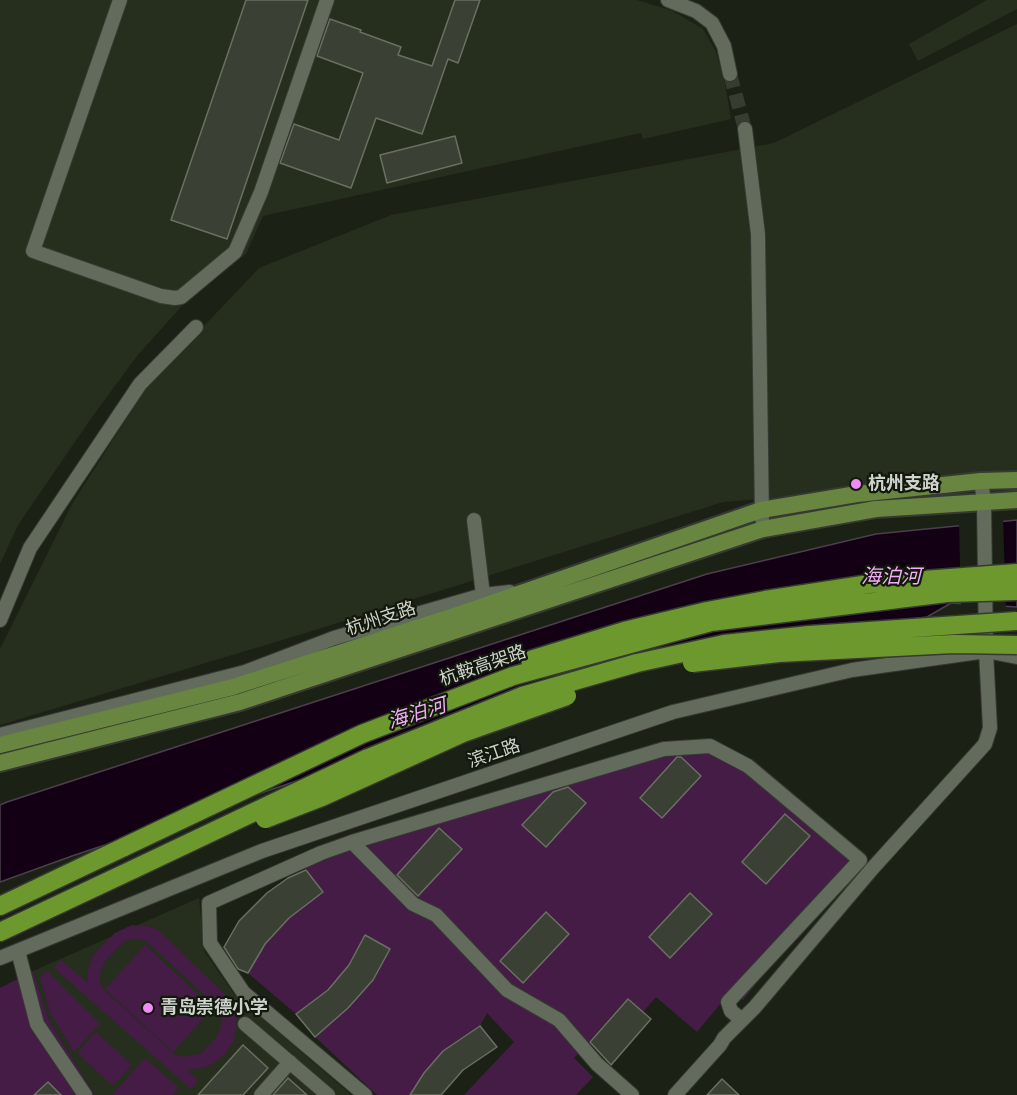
<!DOCTYPE html>
<meta charset="utf-8">
<style>
body{margin:0}
canvas{display:block;background:#1b2115}
</style>
<canvas width="1017" height="1095"></canvas>
<script>
const ctx = document.querySelector('canvas').getContext('2d');
ctx.lineJoin = 'round';
function paint(path, color) { ctx.fillStyle = color; ctx.fill(path, 'evenodd'); }
const poly = rows => new Path2D(rows.map(r => 'M' + r).join(''));
function stroke(path, color, width, dash) { ctx.strokeStyle = color; ctx.lineWidth = width; ctx.lineCap = dash ? 'butt' : 'round'; ctx.setLineDash(dash || []); ctx.stroke(path); }
function write(font, color, halo, rows, align = 'center') {
  ctx.font = font + ' "PT Serif","Noto Sans SC",serif'; ctx.lineWidth = 4.5; ctx.setLineDash([]); ctx.textBaseline = 'middle'; ctx.strokeStyle = halo; ctx.fillStyle = color; for (const [text, x, y, turn = 0] of rows) {
    ctx.save(); ctx.translate(x, y); ctx.rotate((+turn || 0) * Math.PI / 180); ctx.textAlign = isNaN(turn) ? turn : align; if (halo) ctx.strokeText(text, 0, 0); ctx.fillText(text, 0, 0); ctx.restore();
  }
}
paint(poly([
 [0,0,637,0,673,11,703,29,716,52,725,84,731,119,643,139,641,133,263,216,246,254,188,299,137,356,92,417,18,525,0,564],
 [987,0,1017,0,1017,9,918,61,909,44],
 [1017,24,1017,479,723,502,312,631,0,725,0,649,72,504,148,385,259,268,391,215,774,143],
 [199,898,204,951,234,994,351,1095,95,1095,50,1022,33,971]
]), '#262e1d');
paint(poly([
 [710,746,748,766,855,861,743,1000,731,991,697,1032,656,997,643,1012,627,999,574,1058,593,1077,576,1095,464,1095,514,1042,487,1013,480,1026,443,1051,424,1073,410,1095,377,1095,313,1035,348,1008,373,980,390,949,365,935,349,965,328,990,296,1014,248,973,265,944,289,918,323,892,304,866,455,814,664,749],
 [132,925,147,926,158,930,231,1000,236,1012,236,1029,233,1043,225,1054,213,1064,203,1068,187,1070,198,1081,191,1089,54,968,61,960,88,983,88,969,94,954,115,933],
 [135,938,145,940,217,1007,222,1018,220,1029,216,1038,202,1053,182,1057,174,1054,103,989,100,983,100,973,105,961,124,941],
 [145,945,213,1008,173,1052,105,989],
 [33,971,50,1022,95,1095,0,1095,0,988],
 [47,971,100,1024,74,1052,51,1014,40,977],
 [96,1032,132,1065,113,1086,77,1053],
 [145,1058,179,1088,173,1095,112,1095]
]), '#441c46');
const water = poly([
 [1017,520,1017,607,951,603,927,617,781,635,611,676,72,856,0,882,0,805,7,802,707,574,876,534,1017,520]
]);
paint(water, '#130015');
stroke(water, '#4b3f4c', 1.5);
paint(poly([
 [1003,518,1006,610,961,607,959,523]
]), '#1b2115');
const building = poly([
 [246,0,308,0,227,239,171,220,246,0],
 [455,0,480,0,458,63,448,59,422,134,376,118,351,188,280,163,294,124,339,140,363,73,317,56,330,19,361,30,360,32,401,47,398,55,432,66,455,0],
 [455,136,462,163,387,183,380,155,455,136],
 [677,757,681,757,701,776,662,818,640,798,677,757],
 [568,787,586,803,546,847,522,825,553,792,568,787],
 [785,814,810,836,766,884,742,862,785,814],
 [439,828,462,849,418,896,397,875,439,828],
 [306,870,323,892,289,918,265,944,248,973,238,969,224,947,239,921,267,893,288,878,306,870],
 [690,893,712,914,670,958,649,937,690,893],
 [546,912,569,934,523,983,500,961,546,912],
 [365,935,390,949,373,980,348,1008,315,1037,296,1014,328,990,349,965,365,935],
 [628,999,651,1019,611,1065,590,1042,628,999],
 [480,1026,497,1047,463,1070,441,1095,410,1095,424,1073,443,1051,480,1026],
 [243,1045,268,1068,243,1095,198,1095,243,1045],
 [288,1078,307,1095,273,1095,288,1078],
 [722,1079,739,1095,707,1095,722,1079],
 [48,1082,61,1095,34,1095,48,1082]
]);
paint(building, '#3a4033');
stroke(building, '#697062', 1.5);
stroke(poly([
 [730,74,745,129]
]), '#363c30', 14, [14, 7]);
const minor = poly([
 [120,0,33,251,161,296,175,298,181,297,235,252,261,192,327,0],
 [668,0,696,11,712,23,724,46,730,74],
 [745,129,758,234,762,519],
 [474,520,483,595],
 [0,620,30,548,140,384,196,327],
 [0,735,245,672,334,638,483,595,510,592],
 [352,842,413,904,436,915,507,990,559,1020,597,1064,632,1095],
 [18,951,37,1024,85,1095],
 [0,958,262,851,673,712,852,670,986,651,1017,657],
 [245,1024,328,1095],
 [261,1095,290,1062],
 [365,1095,243,992,210,943,209,903,321,853,352,842,664,749,710,746,748,766,860,860,728,1002,731,1011,742,1020],
 [675,1095,720,1045,724,1038,755,1007,871,870,985,744,990,728,986,651,984,501,981,481]
]);
const major = poly([
 [0,745,233,687,460,614,761,510,857,494,981,481,1017,480],
 [0,763,240,702,763,529,876,509,1017,500]
]);
const highway = poly([
 [0,906,124,847],
 [0,932,134,869]
]);
stroke(minor, '#363a33', 16);
stroke(major, '#363a33', 20);
stroke(highway, '#363a33', 21);
stroke(minor, '#636b5c', 14);
stroke(major, '#688640', 16);
stroke(highway, '#6c982d', 18);
const highwayBridge = poly([
 [530,660,624,631,707,611,765,600,869,584,1017,573],
 [692,663,779,653,954,644,1017,645],
 [265,819,322,797,463,733,567,696],
 [124,847,362,734,513,676,711,622,947,593,1017,591],
 [134,869,368,758,522,696,637,663,724,644,809,635,1017,621]
]);
stroke(highwayBridge, '#363a33', 21, []);
stroke(highwayBridge, '#6c982d', 18);
for (const [x, y, r, color] of [
 [856,484,6,"#f08bf6"],
 [148,1008,6,"#f08bf6"]
]) { const dot = new Path2D(); dot.arc(x, y, r, 0, 2 * Math.PI); ctx.fillStyle = color; ctx.fill(dot); stroke(dot, '#12180c', 2); }
write('bold 18px', '#ced3cb', '#12180c', [
 ["杭州支路",868,484],
 ["青岛崇德小学",160,1008]
], 'left');
write('18px', '#ced3cb', '#12180c', [
 ["杭州支路",381,619,-18],
 ["杭鞍高架路",483,666,-19],
 ["滨江路",494,754,-19]
]);
write('italic 20px', '#f3aef6', '#12180c', [
 ["海泊河",891,577],
 ["海泊河",417,714,-17]
]);
</script>
